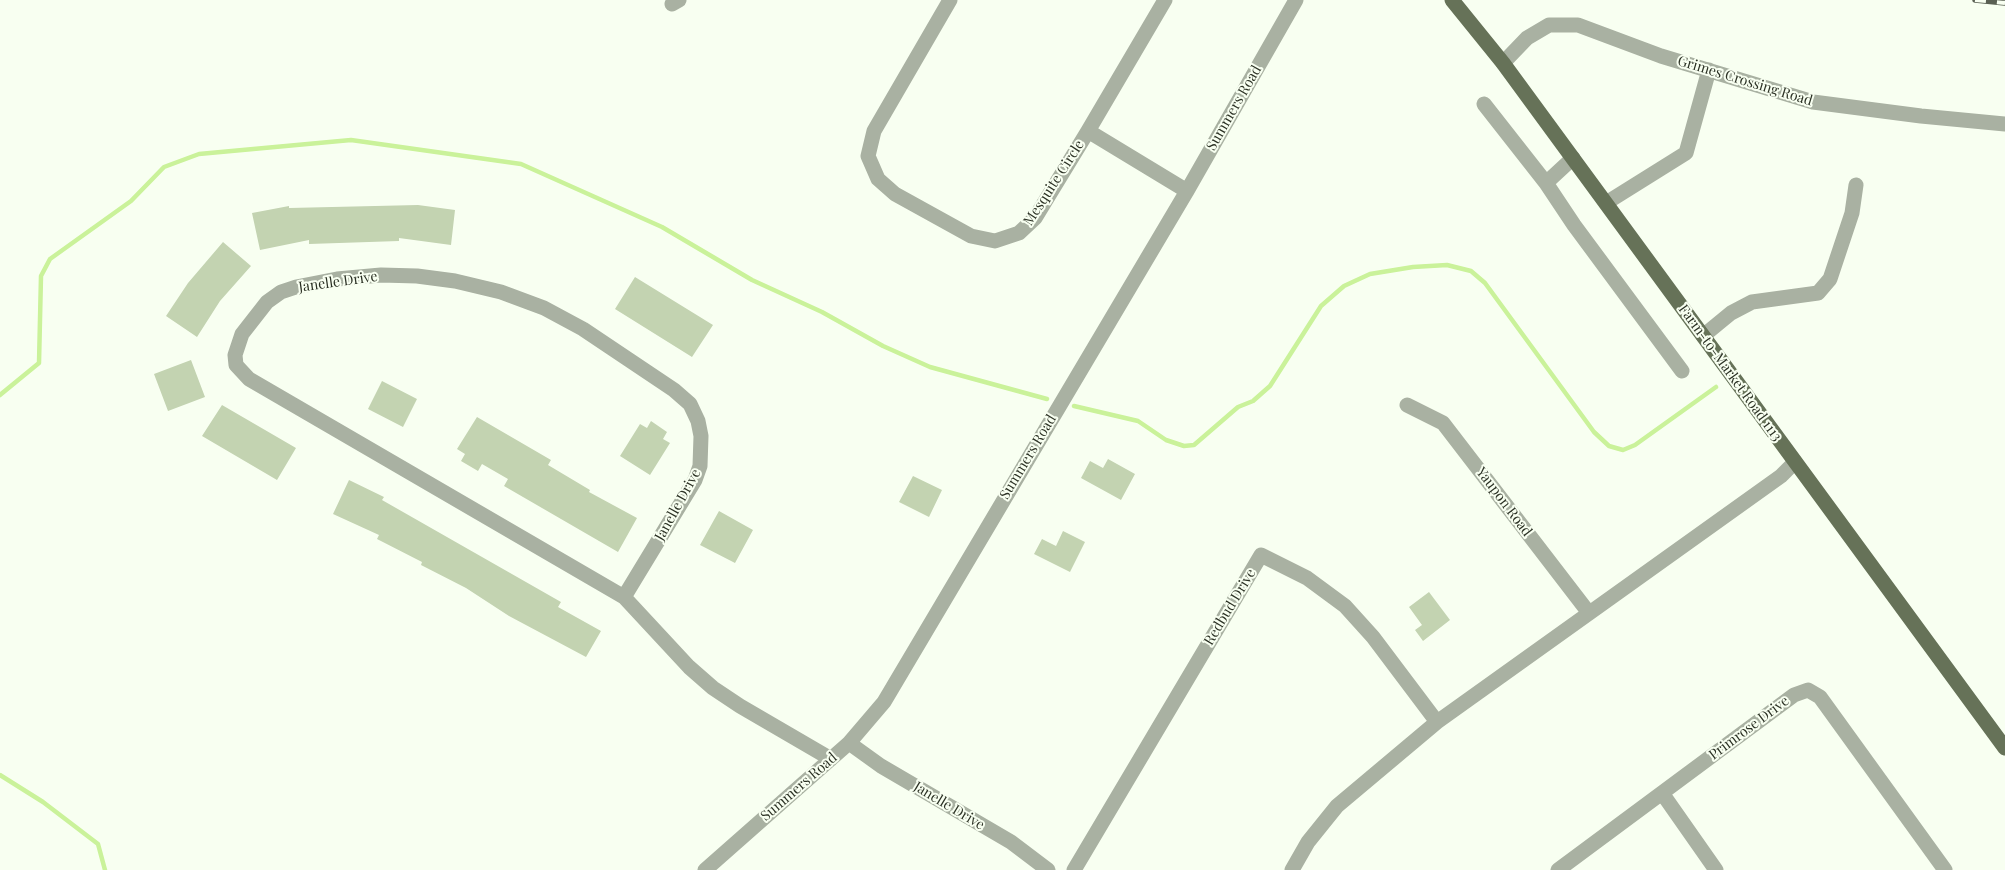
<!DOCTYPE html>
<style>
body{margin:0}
canvas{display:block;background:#f8fff1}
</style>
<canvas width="2005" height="870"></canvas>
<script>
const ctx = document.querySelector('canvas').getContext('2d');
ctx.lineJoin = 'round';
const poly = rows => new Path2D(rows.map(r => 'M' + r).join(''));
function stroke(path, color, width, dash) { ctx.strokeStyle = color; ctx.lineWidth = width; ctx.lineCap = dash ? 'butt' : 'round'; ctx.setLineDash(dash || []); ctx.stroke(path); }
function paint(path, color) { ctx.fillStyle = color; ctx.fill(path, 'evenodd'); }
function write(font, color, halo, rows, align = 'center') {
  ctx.font = font + ' "Playfair Display",serif'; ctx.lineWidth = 4; ctx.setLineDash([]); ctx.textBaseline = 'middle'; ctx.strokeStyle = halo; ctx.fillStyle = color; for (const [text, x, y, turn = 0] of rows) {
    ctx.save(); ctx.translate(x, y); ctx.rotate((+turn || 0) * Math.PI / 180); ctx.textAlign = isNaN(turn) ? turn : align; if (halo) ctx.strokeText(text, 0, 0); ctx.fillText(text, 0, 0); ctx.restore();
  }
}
stroke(poly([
 [0,395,39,363,41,276,50,259,131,201,164,167,199,154,351,140,521,164,662,227,752,280,822,312,883,346,930,367,1047,399],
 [1074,406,1138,421,1166,440,1184,446,1194,445,1238,407,1253,401,1270,386,1321,306,1344,286,1370,274,1413,267,1447,265,1471,271,1485,283,1594,432,1609,446,1623,450,1635,445,1716,387],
 [0,775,43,802,98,844,105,870]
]), '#caf29a', 4.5);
paint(poly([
 [418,205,455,210,451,245,399,238,399,241,309,244,309,240,260,250,252,213,289,206,289,208],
 [223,242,251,266,220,301,197,337,166,316,188,283],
 [635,277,713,325,692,357,615,309],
 [191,360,205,397,168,411,154,374],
 [382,381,417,399,403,427,368,409],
 [222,405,296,448,277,480,202,436],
 [477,417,551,460,548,465,590,490,589,492,637,518,618,552,504,486,508,479,482,464,478,471,461,461,465,454,457,449],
 [651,421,667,432,663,439,670,443,650,475,620,456,640,424,647,428],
 [1108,459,1135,474,1121,500,1081,478,1090,461,1103,468],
 [913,476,942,490,929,517,899,502],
 [349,480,384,497,382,500,561,602,558,607,601,631,586,657,509,616,466,588,421,565,422,562,377,539,379,535,333,514],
 [719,511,753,530,735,563,700,545],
 [1063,531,1085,542,1070,572,1034,554,1042,539,1056,546],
 [1429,592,1450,620,1423,641,1415,630,1422,625,1409,607]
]), '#c3d3b1');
stroke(poly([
 [950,0,874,131,868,156,878,179,895,194,971,236,995,241,1019,233,1035,218,1088,131,1165,0],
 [672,4,679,0],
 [1503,63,1527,38,1549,25,1578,25,1661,56,1813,102,1921,116,2005,124],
 [1484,104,1546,183,1573,158],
 [1088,131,1187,191],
 [1546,183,1574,225,1682,371],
 [1606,203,1686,153,1709,70],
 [1703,336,1731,313,1752,302,1818,293,1830,279,1852,213,1856,185],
 [1407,405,1443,423,1589,613],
 [624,597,695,480,700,466,701,436,698,421,690,404,674,390,583,329,544,308,501,292,455,281,417,276,381,275,337,279,296,287,281,292,267,302,242,334,235,355,236,365,249,379,624,597,689,667,713,688,740,706,831,759],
 [849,743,881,766,1011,842,1048,870],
 [1662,793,1716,870],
 [705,870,849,743,884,702,1187,191,1296,0],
 [1074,870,1261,555,1307,578,1345,606,1373,637,1437,722],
 [1292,870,1308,842,1337,806,1437,722,1781,476,1795,462],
 [1558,870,1794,695,1808,690,1820,697,1945,870]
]), '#a9b1a2', 15);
stroke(poly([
 [1452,0,1503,63,2005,748]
]), '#667258', 15);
const rail = poly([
 [1975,0,2005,3]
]);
stroke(rail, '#5a6053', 5.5);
stroke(rail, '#f8fff1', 4, [11]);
write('14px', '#2b3124', '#f8fff1', [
 ["Grimes Crossing Road",1745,81,17],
 ["Summers Road",1234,108,-60],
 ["Mesquite Circle",1054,183,-57],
 ["Janelle Drive",338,282,-8],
 ["Farm-to-Market Road 1113",1730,373,54],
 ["Summers Road",1028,457,-59],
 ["Yaupon Road",1504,502,53],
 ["Janelle Drive",678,505,-61],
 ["Redbud Drive",1230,607,-59],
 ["Primrose Drive",1749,728,-37],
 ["Summers Road",799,787,-41],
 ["Janelle Drive",949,806,31]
]);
</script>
